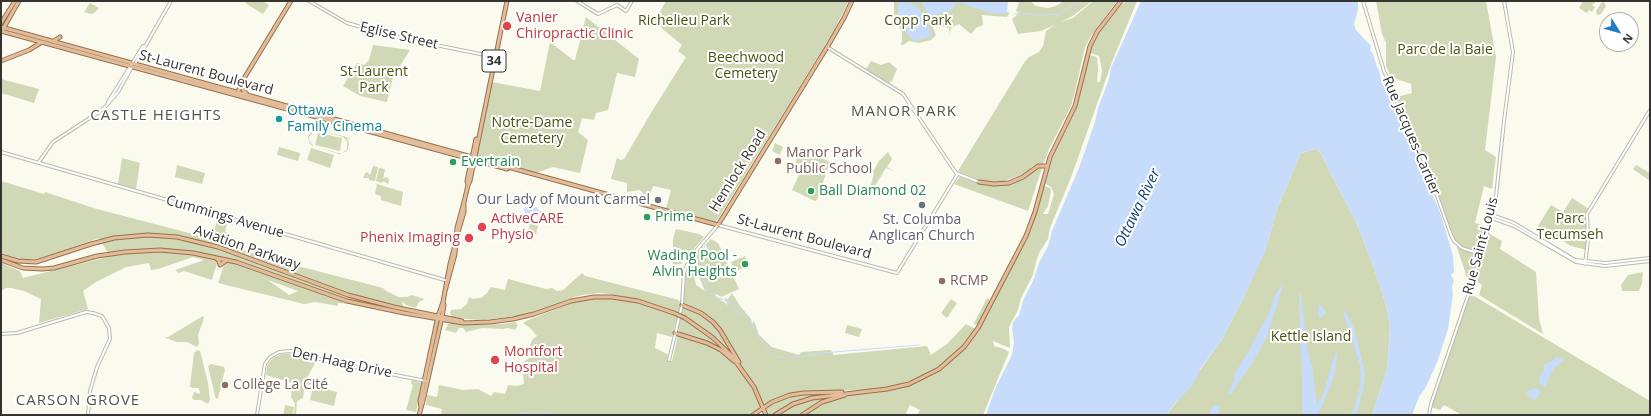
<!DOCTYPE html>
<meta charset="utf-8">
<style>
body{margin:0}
#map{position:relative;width:1651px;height:416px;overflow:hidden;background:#fbfaef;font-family:"Open Sans",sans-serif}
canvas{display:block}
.frame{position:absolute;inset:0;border:2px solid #353430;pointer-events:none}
.north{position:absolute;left:1599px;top:12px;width:40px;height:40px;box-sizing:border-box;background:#fff;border:1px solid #aeaeac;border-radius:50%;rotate:127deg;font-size:11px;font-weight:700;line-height:16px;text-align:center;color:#353430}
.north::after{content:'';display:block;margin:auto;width:14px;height:18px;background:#247cc9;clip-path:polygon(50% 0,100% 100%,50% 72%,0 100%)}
</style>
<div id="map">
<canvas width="1651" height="416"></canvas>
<div class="frame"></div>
<div class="north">N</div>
</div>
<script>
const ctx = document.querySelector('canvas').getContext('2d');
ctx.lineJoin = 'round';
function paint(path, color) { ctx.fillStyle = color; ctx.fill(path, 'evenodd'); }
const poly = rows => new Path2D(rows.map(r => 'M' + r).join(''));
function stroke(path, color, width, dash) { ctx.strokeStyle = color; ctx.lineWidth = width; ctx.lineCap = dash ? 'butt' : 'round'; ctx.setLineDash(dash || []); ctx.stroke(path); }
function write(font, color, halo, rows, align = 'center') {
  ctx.font = font + ' "Open Sans",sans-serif'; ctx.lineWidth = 4; ctx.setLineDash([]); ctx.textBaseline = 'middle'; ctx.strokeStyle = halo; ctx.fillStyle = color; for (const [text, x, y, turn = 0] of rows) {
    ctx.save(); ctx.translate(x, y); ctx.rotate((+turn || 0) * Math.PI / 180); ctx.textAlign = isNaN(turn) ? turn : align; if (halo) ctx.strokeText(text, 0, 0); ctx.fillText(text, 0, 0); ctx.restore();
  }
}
paint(poly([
 [246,1,263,1,269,5,263,14,245,3],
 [666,1,849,1,832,34,716,222,666,208,671,190,653,186,649,199,640,190,627,192,627,183,611,179,617,158,621,160,624,159,651,113,686,57,678,51,682,45,654,22],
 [894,1,923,1,922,3,944,13,957,1,997,12,1008,12,1009,14,1007,17,982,15,983,25,976,28,971,34,959,24,951,28,949,34,949,28,935,25,933,28,936,35,931,40,919,43,909,41,903,45,900,44,902,42,902,33,898,25,894,20],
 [1015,1,1030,1,1036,6,1048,8,1056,6,1064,1,1092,1,1074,15,1061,22,1073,18,1093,1,1117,1,1091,36,1085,47,1075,92,1071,106,1049,149,1043,165,1034,165,1024,174,999,183,979,181,960,175,958,171,1024,63,1029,57,1039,52,1043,46,1046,31,1055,25,1041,31,1018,34,1012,19,1019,13,1016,11,1019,3],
 [1128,1,1137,1,1112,62,1070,180,1050,228,1048,239,1039,253,1036,262,1033,275,1021,298,1018,310,1009,327,1010,348,993,341,994,346,1004,349,1009,352,983,415,917,415,920,410,910,405,905,415,803,415,818,404,845,396,891,390,913,384,943,369,965,348,972,339,1026,237,1044,186,1050,188,1051,190,1048,206,1043,214,1048,214,1054,194,1051,187,1044,183,1047,167,1076,107,1080,92,1086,61,1089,55,1097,57,1098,68,1097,82,1100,82,1102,70,1099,56,1090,53,1090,51,1099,33,1122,4],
 [1376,1,1486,1,1496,57,1485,150,1496,157,1492,189,1484,186,1475,223,1485,226,1470,287,1453,235,1426,162,1396,97,1412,93,1411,84,1391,77,1386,66,1386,43,1382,34],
 [1583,1,1597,1,1592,5,1595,7,1592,12,1589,10,1587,13,1579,8],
 [1604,2,1606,6,1601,14,1597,15,1596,11,1601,3],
 [90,3,99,8,94,13,91,14,84,12],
 [586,17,639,59,635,77,617,73,608,110,596,113,594,120,582,118,578,132,588,140,580,173,553,167,536,173,477,156,492,82,540,91,550,42,573,60,575,60],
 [373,45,410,50,393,77,387,102,360,96,343,86,357,63,364,65,369,60],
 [871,61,881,65,889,62,897,69,892,81,889,83,866,69],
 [1,79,39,89,34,103,1,93],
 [316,129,350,138,350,139,347,138,349,144,347,151,339,154,311,145,309,142,308,136,311,132],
 [319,130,343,137,347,141,347,149,342,153,338,153,314,146,310,142,309,137,314,131],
 [318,133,342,138,340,151,315,145],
 [775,143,783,147,780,155,772,151],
 [279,147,300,153,298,161,277,155],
 [311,148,334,155,330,168,307,160],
 [1316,149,1321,153,1331,174,1357,224,1373,265,1387,308,1390,327,1387,369,1372,415,1167,415,1221,341,1243,299,1268,241,1277,209,1301,153],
 [801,150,830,162,817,200,815,201,792,190,799,175,792,171],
 [888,152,892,159,887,167,894,171,886,168,868,197,863,192,870,190,874,172,867,169,867,168,874,170,879,161],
 [122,158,140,163,136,189,118,184],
 [177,165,205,173,202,184,175,177],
 [1636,165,1650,173,1650,181,1633,169],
 [373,166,378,167,375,181,369,180,369,178,363,178,365,173,367,172,370,175],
 [379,168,385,169,383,179,386,177,388,178,389,180,388,184,383,181,382,183,376,181],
 [1038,168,1042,168,1028,211,954,184,960,177,986,185,1009,184,1024,178],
 [1,181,44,194,45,192,97,209,212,239,218,218,228,220,225,232,228,233,224,244,282,262,383,288,386,291,399,297,407,297,412,295,424,299,423,300,419,302,416,308,406,305,402,301,403,307,402,311,351,300,349,304,338,303,338,306,315,302,304,304,218,283,224,265,217,263,212,280,184,271,179,273,175,270,204,260,193,257,158,269,151,270,149,263,126,267,96,282,83,291,88,309,39,323,41,299,24,291,11,288,6,288,1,291,1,263,20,271,23,278,107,257,108,253,99,238,50,255,36,259,24,260,1,253],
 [268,280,298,291,289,295],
 [377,184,403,192,401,206,381,200,381,196,375,194],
 [1572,198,1589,209,1586,218,1588,240,1587,250,1571,246,1538,226,1551,205,1563,212],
 [530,224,538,226,536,234,528,232],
 [676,229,699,234,704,237,681,264,673,265,673,239],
 [1488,233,1502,241,1500,249,1536,272,1539,319,1543,334,1479,295,1482,285,1475,281],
 [711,239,718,243,739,289,721,297,716,294,715,296,728,305,724,298,728,299,732,293,740,306,751,319,752,324,754,321,759,335,772,347,799,355,801,352,830,350,833,352,833,355,927,346,931,355,947,344,966,324,976,329,959,351,939,367,923,376,895,386,880,389,792,393,773,400,752,415,441,415,442,409,426,405,427,395,437,397,439,385,463,390,478,389,491,396,494,392,505,394,508,385,516,386,524,384,522,363,532,356,529,350,532,340,537,336,531,329,523,323,528,320,574,302,588,299,617,299,615,295,599,293,583,295,574,297,548,308,524,315,483,320,452,318,450,313,451,310,461,309,467,304,469,297,472,299,481,298,487,293,491,287,505,290,508,279,546,289,552,288,557,291,563,290,582,273,585,276,679,300,678,302,680,301,688,267,693,257,703,245,702,256,705,248,707,249,706,244],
 [700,266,701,273,699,277,705,291,696,285,694,275],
 [676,321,677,322,679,331,672,361,668,360,669,355,655,348,657,333,672,337],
 [745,256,749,266,735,271,731,262],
 [1643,272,1642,283,1639,291,1622,291,1621,285,1628,275],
 [1469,293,1650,401,1650,415,1462,415,1444,405,1440,410,1430,407],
 [987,298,989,299,990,302,978,324,975,325,974,323],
 [951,299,957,303,947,318,941,313],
 [203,316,204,318,198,335,199,344,197,347,187,342,177,342,166,338,165,337,168,337],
 [515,322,518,325,515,330,508,328,503,329,482,328,466,332,463,328,459,328,456,333,445,330,448,324,451,323,473,325,502,324],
 [847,325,862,329,859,337,845,333],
 [197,350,200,351,208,383,210,400,208,404,201,400,194,400,192,398,194,392,200,394,199,388,192,388,190,386,194,353],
 [281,354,289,354,316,361,307,378,328,384,327,386,315,383,307,385,304,390,303,398,297,401,296,415,294,415,295,404,291,397,292,383,266,375,267,366,273,358],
 [211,364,224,367,225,370,218,398,216,399,215,396,208,366],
 [412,380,422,383,416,412,406,410,413,385,411,384],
 [313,386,337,392,334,406,310,400],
 [799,393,833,393,804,399,773,415,769,415,765,407,772,403],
 [840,395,822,401,800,415,778,415,797,404,817,398],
 [285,405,294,407,293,415,283,415]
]), '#d1d8b5');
paint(poly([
 [902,1,908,1,919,8,932,34,929,38,924,38,917,41,913,40,904,30,903,24,898,19,898,6,899,2],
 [923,1,1008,1,1007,13,995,14,957,2,952,10,932,16,925,10,922,3],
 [1141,1,1358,1,1358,10,1354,24,1356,30,1371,46,1370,50,1373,54,1377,67,1379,70,1382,84,1390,94,1414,149,1441,215,1453,256,1454,272,1451,275,1454,281,1452,286,1453,294,1448,329,1438,360,1426,387,1419,397,1412,415,1372,415,1387,369,1390,327,1387,308,1373,265,1357,224,1331,174,1321,153,1316,149,1301,153,1277,209,1265,252,1243,299,1221,341,1200,369,1199,374,1191,387,1176,402,1167,415,986,415,995,389,1012,355,1014,342,1012,328,1013,322,1019,315,1024,298,1033,281,1039,263,1048,246,1052,231,1079,168,1095,122,1098,108,1109,79,1111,68],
 [526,207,532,210,535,207,538,208,538,210,544,212,546,215,543,220,538,221,536,224,530,219,525,223,520,217,522,214,525,214,524,209],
 [532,211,538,212,539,215,539,218,535,221,529,216,529,213],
 [1284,282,1267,337,1253,362,1231,394,1228,392,1234,381,1234,375,1250,349,1261,327,1267,318,1275,295],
 [1299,294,1301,295,1307,348,1312,366,1317,404,1323,395,1336,351,1337,355,1335,372,1330,387,1318,415,1302,415,1302,378],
 [1319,303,1327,313,1322,316,1320,321,1318,311],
 [1345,311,1354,328,1365,374,1363,391,1356,415,1351,415,1355,407,1361,383,1360,365,1343,312],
 [1556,356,1564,360,1554,368,1545,387,1539,383,1540,374,1544,370,1544,365,1555,359],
 [1537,388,1541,392,1535,401,1526,394,1530,389],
 [1214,406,1219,406,1220,410,1217,415,1208,415]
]), '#c7dcfb');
stroke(poly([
 [1007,13,1009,13],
 [1014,14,1021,13,1038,15,1059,14,1079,1],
 [705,245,702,261,702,274,707,290,711,294,732,304,740,315,745,313,762,342,775,356,793,358,822,353,919,345],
 [519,415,523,412,535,415],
 [536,415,547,413,553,415]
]), '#c7dcfb', 1);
const minor = poly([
 [309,1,347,23,401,38,495,57],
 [577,1,598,14,617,5,626,11,632,1],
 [1363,1,1384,71,1418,151,1425,162,1451,235,1454,241,1462,248,1480,254],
 [827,47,903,94,956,173,979,182],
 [135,64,171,1],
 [108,102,143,46],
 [1,152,448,281],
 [38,163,53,142,99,112,106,106,118,92,132,67],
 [1492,215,1514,223,1575,260,1606,263,1650,258],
 [1492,218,1514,226,1576,262,1605,266,1650,261],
 [1585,264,1588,240,1587,214,1650,110],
 [1,334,17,333,86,312,93,313,102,316,109,328,110,339,97,367,90,391,88,415],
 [669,360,682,305,684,273,686,267,694,253,718,225,897,273,957,175],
 [257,415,265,364,270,357,279,352,291,351,334,363,426,381],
 [1429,415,1431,404,1471,287,1495,206,1504,121,1513,52,1504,1]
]);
const major = poly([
 [1,23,15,1],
 [1,27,718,225,829,44,844,18,852,1],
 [3,29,19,1],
 [1,31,507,169],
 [54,41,60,37],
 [1,61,29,50,42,42],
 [242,85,243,90,247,94],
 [237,94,243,80,291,1],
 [979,182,994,184,1009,183,1023,177,1038,166,1046,166],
 [468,185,470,181,507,1],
 [458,232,464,212,464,202],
 [1,256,18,261,36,262,91,244,114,238,148,235,177,237,218,247,348,295,394,307,462,321],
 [216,258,219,261,220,265,227,260],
 [1,260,23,268,42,269,54,268,97,256,125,252,160,250,193,253,236,262,347,301,404,313,463,323,490,322,513,319,534,314,571,301,594,297,612,297,638,301,674,313],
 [445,291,455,254,457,228,464,202,468,185,467,181,476,139],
 [682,305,701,313,713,322,720,330,739,362],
 [685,318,712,337,731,355,754,387,766,415],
 [675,333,707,343,721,350,734,361],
 [421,407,420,401,438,316,443,302,450,264,455,245],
 [419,415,423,401,442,317,444,305,443,302],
 [753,415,772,402,790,395,804,393,842,392],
 [775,415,793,404,812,398,887,389,909,384,939,369,964,347,978,328,1026,236,1035,212,1050,157,1075,106,1090,46,1097,32,1121,1],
 [802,415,822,402,845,395]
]);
stroke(minor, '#bab9af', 4);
stroke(major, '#99704b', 5);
stroke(minor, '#fff', 2);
stroke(major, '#e2bd9b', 3);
const majorBridge = poly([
 [674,313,685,318]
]);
stroke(majorBridge, '#99704b', 5, []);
stroke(majorBridge, '#e2bd9b', 3);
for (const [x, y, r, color] of [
 [507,26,5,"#e0444e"],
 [279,119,4,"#0f9aa8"],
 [778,161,4,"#8d6e63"],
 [453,162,4,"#2e9e5b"],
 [811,191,4,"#2e9e5b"],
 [658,200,4,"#6b7280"],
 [922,205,4,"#6b7280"],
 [647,217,4,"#2e9e5b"],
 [482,227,5,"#e0444e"],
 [469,238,5,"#e0444e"],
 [745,264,4,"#2e9e5b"],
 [942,281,4,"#8d6e63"],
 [495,360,5,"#e0444e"],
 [225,385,4,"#8d6e63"]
]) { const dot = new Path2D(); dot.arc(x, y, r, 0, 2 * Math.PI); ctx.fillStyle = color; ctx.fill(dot); stroke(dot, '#fff', 1.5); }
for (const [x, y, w] of [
 [494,61,24]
]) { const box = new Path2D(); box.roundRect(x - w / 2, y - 11, w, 22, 3); ctx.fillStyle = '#fff'; ctx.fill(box); stroke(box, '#353430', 1); }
write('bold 13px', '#353430', null, [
 ["34",494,61]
]);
write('14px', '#be3a42', '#fff', [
 ["Vanier",516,18],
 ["Chiropractic Clinic",516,34],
 ["ActiveCARE",491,219],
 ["Physio",491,235],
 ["Phenix Imaging",460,238,"right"],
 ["Montfort",504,352],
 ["Hospital",504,368]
], 'left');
write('14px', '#4b5310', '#fff', [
 ["Richelieu Park",684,21],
 ["Copp Park",918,21],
 ["Parc de la Baie",1445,50],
 ["Beechwood",746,58],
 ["Cemetery",746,74],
 ["St-Laurent",374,72],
 ["Park",374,88],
 ["Notre-Dame",532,123],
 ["Cemetery",532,139],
 ["Parc",1570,219],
 ["Tecumseh",1570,235],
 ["Kettle Island",1311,337]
]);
write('14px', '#353430', '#fff', [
 ["Eglise Street",399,36,13],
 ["St-Laurent Boulevard",206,73,15],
 ["Rue Jacques-Cartier",1411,136,67],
 ["Hemlock Road",738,171,-58],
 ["Cummings Avenue",225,217,16],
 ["St-Laurent Boulevard",804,237,15],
 ["Rue Saint-Louis",1481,246,-75],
 ["Aviation Parkway",247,248,19],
 ["Den Haag Drive",342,363,12]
]);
write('14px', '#0d838f', '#fff', [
 ["Ottawa",287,111],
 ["Family Cinema",287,127]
], 'left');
write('14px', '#785e54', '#fff', [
 ["Manor Park",786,153],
 ["Public School",786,169],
 ["RCMP",950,281],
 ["Collège La Cité",233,385]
], 'left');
write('14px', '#27864d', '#fff', [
 ["Evertrain",461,162],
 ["Ball Diamond 02",819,191],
 ["Prime",655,217],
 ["Wading Pool -",737,256,"right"],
 ["Alvin Heights",737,272,"right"]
], 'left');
write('14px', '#5b616d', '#fff', [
 ["Our Lady of Mount Carmel",650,200],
 ["St. Columba",922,220,"center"],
 ["Anglican Church",922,236,"center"]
], 'right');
ctx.letterSpacing = '1px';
write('15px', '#55544b', '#fff', [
 ["MANOR PARK",904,112],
 ["CASTLE HEIGHTS",156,116],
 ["CARSON GROVE",78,401]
]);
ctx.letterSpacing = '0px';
write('italic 15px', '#133e78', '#fff', [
 ["Ottawa River",1138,208,-64]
]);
</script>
